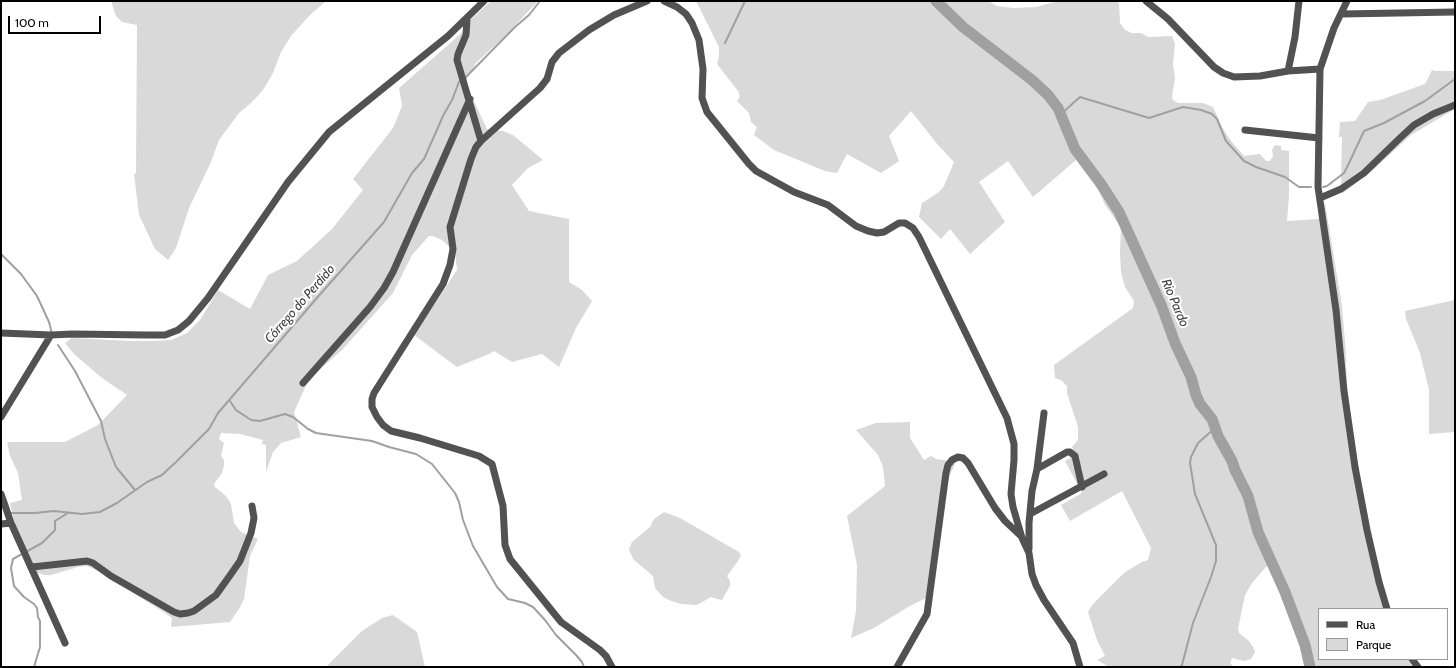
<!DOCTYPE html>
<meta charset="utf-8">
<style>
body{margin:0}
#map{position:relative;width:1456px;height:668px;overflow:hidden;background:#fff;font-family:Cabin,sans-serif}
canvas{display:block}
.frame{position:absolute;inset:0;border:2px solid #000;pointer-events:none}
.legend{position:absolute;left:1318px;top:608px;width:130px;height:52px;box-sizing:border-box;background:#fff;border:1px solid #999;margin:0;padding:5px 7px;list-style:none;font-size:12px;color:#000}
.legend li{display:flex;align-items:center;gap:8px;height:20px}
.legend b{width:20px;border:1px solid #999}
.scale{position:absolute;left:8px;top:16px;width:93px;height:18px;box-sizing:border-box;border:2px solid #000;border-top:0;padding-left:5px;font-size:12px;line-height:14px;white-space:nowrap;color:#000;-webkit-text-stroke:3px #fff;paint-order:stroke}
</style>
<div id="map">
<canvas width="1456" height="668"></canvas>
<div class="frame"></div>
<ul class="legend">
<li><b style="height:5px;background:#525252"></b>Rua</li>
<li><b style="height:11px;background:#d9d9d9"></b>Parque</li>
</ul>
<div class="scale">100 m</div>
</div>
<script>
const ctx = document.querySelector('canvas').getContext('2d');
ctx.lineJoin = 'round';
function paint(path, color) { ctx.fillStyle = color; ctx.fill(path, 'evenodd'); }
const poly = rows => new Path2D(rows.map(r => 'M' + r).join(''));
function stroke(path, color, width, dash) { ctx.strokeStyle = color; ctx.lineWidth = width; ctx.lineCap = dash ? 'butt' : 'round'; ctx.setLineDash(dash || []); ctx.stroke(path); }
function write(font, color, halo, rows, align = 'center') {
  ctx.font = font + ' Cabin,sans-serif'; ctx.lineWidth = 4; ctx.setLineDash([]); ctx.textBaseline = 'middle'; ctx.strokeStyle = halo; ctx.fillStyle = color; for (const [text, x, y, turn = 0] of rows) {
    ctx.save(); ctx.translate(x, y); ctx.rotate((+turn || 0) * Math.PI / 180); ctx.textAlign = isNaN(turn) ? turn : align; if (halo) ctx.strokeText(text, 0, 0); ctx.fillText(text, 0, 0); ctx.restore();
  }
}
paint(poly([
 [111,1,326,1,310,15,291,36,281,52,273,73,263,90,252,102,239,113,219,140,211,162,189,208,176,248,168,260,155,249,139,215,134,174,136,173,137,25,122,22,116,16],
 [491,1,538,1,508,33,476,63,465,82,487,129,503,131,513,135,543,160,528,168,512,185,529,211,569,219,569,282,582,290,592,301,576,328,559,367,542,354,512,362,494,351,489,354,457,367,414,335,457,270,455,252,442,240,433,236,429,236,412,255,393,293,342,350,309,379,294,412,301,437,281,443,273,452,266,472,266,445,262,444,263,440,240,434,221,433,219,439,224,443,221,456,224,460,224,465,222,473,214,484,215,487,226,496,231,504,234,523,241,532,258,539,250,556,244,599,239,609,230,622,171,627,172,618,165,613,100,572,87,566,78,567,51,575,44,575,35,572,15,524,10,503,22,500,18,473,10,456,7,442,65,442,98,425,127,395,102,378,74,354,65,343,72,338,131,341,152,341,171,340,187,333,200,320,218,290,250,309,268,275,297,261,332,229,363,190,353,179,393,128,402,106,399,88,448,45,467,28,468,22],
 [696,1,988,1,997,6,1013,8,1036,7,1058,1,1116,1,1119,3,1120,23,1125,30,1132,33,1141,33,1148,37,1172,36,1175,44,1173,64,1175,78,1172,97,1173,100,1178,103,1203,103,1213,107,1222,127,1231,141,1244,156,1260,154,1266,161,1270,161,1273,156,1272,150,1275,145,1281,146,1281,150,1289,151,1289,196,1287,221,1319,219,1325,203,1342,306,1346,355,1347,394,1356,467,1384,592,1390,609,1319,609,1319,659,1416,659,1421,667,1306,667,1286,603,1270,566,1266,567,1252,583,1245,595,1238,629,1239,633,1249,641,1253,647,1255,652,1251,659,1244,661,1232,658,1230,663,1234,667,1109,667,1097,660,1105,656,1097,640,1088,612,1092,605,1125,572,1142,562,1148,560,1151,548,1122,491,1070,521,1061,505,1082,493,1065,461,1076,455,1072,447,1078,440,1078,427,1067,393,1067,386,1061,380,1055,378,1054,365,1133,308,1134,301,1125,287,1121,272,1120,254,1121,227,1105,205,1083,154,1033,197,1008,161,979,182,1005,222,970,254,950,229,941,239,919,217,922,203,939,192,944,186,954,162,938,145,911,111,889,136,899,161,881,173,847,154,837,173,825,171,774,150,754,135,757,127,751,122,749,113,737,101,740,96,738,91,717,64,719,56,719,47],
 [1432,70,1436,71,1455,71,1455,109,1411,135,1374,169,1343,193,1341,183,1342,137,1339,137,1340,122,1355,121,1368,102,1380,100,1425,84],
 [1455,300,1455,432,1429,434,1429,390,1420,353,1406,319,1405,311],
 [910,422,910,438,924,460,931,456,936,459,956,462,948,479,932,595,908,607,874,628,851,638,856,611,857,565,847,516,885,486,883,467,878,455,856,430,876,423],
 [664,512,680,518,739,552,741,555,738,561,727,576,730,581,730,586,722,600,717,599,711,597,697,605,681,604,671,601,663,597,655,588,653,576,633,559,629,549,632,542,650,527,654,519],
 [393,615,417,632,425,667,326,667,362,631,382,618]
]), '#d9d9d9');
stroke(poly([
 [725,43,745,1],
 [465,78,515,27,529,15,540,1],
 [1061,114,1080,97,1149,118,1183,107,1201,110,1212,114,1217,119,1226,141,1244,161,1256,167,1285,177,1299,187,1311,187],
 [1323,187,1327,186,1344,173,1350,161,1364,131,1384,123,1410,109,1425,101,1455,79],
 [1,254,21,274,37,296,49,322,52,334],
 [58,345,75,371,101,421,105,439,116,467,135,490],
 [230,401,236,410,251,420,260,421,285,414,293,417,308,429,316,433,372,441,389,447,416,454,432,464,455,493,459,502,463,520,473,546,497,587,508,599,525,603,533,607,545,620,556,635,576,655,582,662,584,667],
 [10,513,35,513,54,511,82,514,100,512,117,503,147,482,162,475,176,462,209,429,218,413,249,377,316,299,384,222,412,173,424,159,443,116,452,100,459,82,461,80],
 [34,667,40,647,40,621,38,617,37,608,34,604,24,597,14,586,11,568,13,559,42,543,55,530,55,521,68,513],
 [1180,667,1182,665,1193,623,1211,577,1216,561,1216,545,1195,494,1190,463,1191,457,1198,443,1215,428]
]), '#a0a0a0', 2);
stroke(poly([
 [936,1,963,27,1032,80,1048,95,1058,108,1075,149,1101,184,1119,212,1162,307,1175,343,1191,377,1196,395,1200,404,1212,419,1218,436,1232,461,1235,470,1248,496,1258,532,1285,592,1305,645,1310,667]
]), '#a0a0a0', 11);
stroke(poly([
 [664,1,677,7,686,14,692,23,699,40,703,69,702,98,707,112,749,164,756,171,794,192,828,205,856,226,868,231,877,233,884,232,899,223,905,223,913,228,919,237,1007,418,1014,444,1014,460,1011,494,1013,507,1022,538,1029,553,1032,574,1036,585,1044,600,1073,643,1080,667],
 [1146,1,1168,19,1214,67,1223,73,1234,77,1260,76,1288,71,1320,69],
 [1347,1,1334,28,1320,69,1318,187,1336,310,1344,391,1355,467,1367,530,1379,582,1387,609],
 [1341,14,1455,12],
 [467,18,466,35,458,54,457,60,481,141,540,88,547,79,552,62,559,53,589,30,614,15,647,1],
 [1288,71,1295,37,1299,1],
 [1245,130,1319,138],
 [481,141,476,147,471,159,450,227,453,249,450,265,443,284,374,393,372,399,372,407,377,417,383,425,391,431,420,438,479,456,492,464,503,506,505,545,510,559,561,622,600,650,606,656,612,667],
 [1320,198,1341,189,1364,173,1399,139,1414,125,1433,114,1455,105],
 [1,333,51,335,72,334,147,335,165,335,178,330,189,321,208,298,288,182,329,132,448,36,484,1],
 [303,383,370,307,384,288,393,272,470,99],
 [1,417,51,335],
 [1037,469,1067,452,1070,452,1075,456,1082,487],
 [1,494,11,523,65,643],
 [1030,514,1104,474],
 [1,524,11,523],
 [1029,549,1029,523,1032,491,1037,469,1044,413],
 [32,567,87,561,93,563,111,576,174,612,180,614,188,613,194,611,216,595,231,574,240,561,251,533,254,518,252,506],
 [1412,659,1418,667],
 [897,667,927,614,946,473,948,465,952,460,958,457,963,458,968,463,995,508,1005,521,1021,536]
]), '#525252', 7);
write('italic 13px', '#414141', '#fff', [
 ["Rio Pardo",1175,303,67],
 ["Córrego do Perdido",300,304,-49]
]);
</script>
